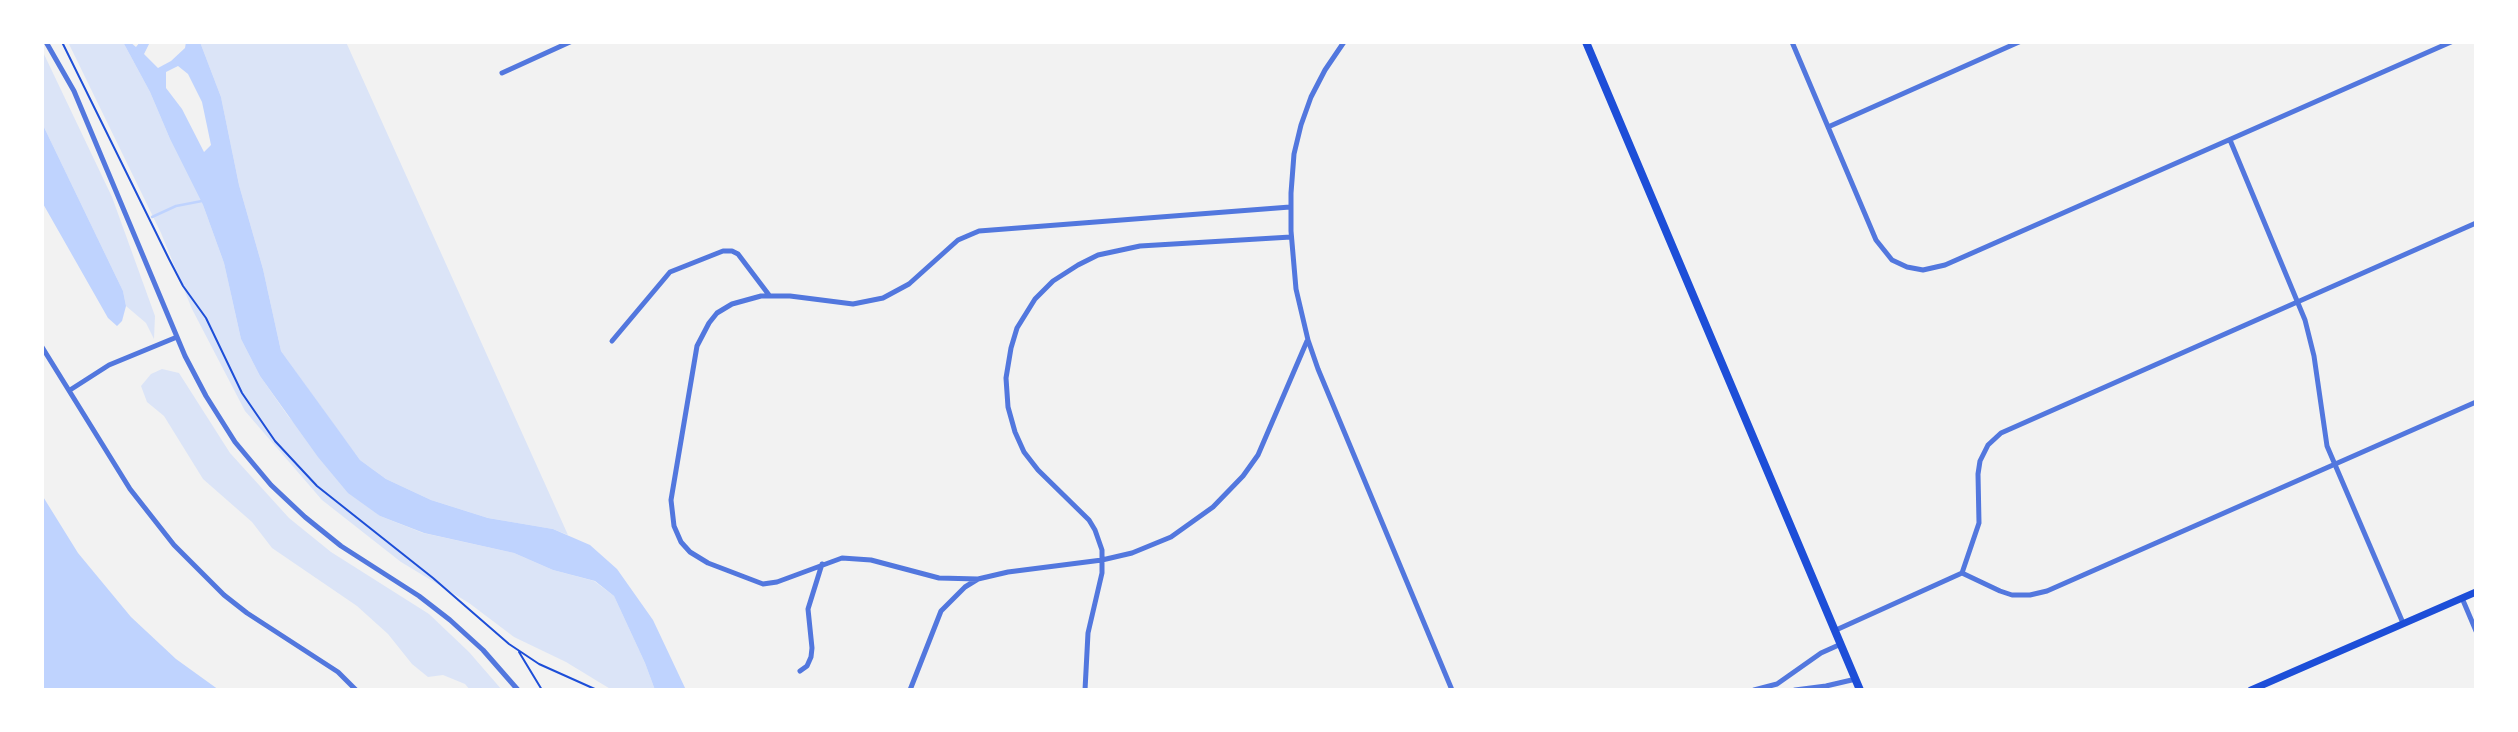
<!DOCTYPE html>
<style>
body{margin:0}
#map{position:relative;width:2518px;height:732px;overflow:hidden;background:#f2f2f2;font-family:"Golos Text",sans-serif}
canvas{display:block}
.frame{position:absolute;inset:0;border:44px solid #fff;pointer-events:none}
</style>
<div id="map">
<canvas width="2518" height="732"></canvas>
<div class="frame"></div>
</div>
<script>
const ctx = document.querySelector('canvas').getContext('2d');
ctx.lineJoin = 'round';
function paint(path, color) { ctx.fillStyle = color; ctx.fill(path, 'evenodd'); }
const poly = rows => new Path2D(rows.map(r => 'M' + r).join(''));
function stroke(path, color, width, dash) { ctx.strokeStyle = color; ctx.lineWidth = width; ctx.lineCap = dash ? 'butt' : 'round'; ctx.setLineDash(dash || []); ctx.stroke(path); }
paint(poly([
 [68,42,123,42,150,92,170,139,203,205,224,263,241,339,260,376,288,416,380,516,423,533,514,553,553,570,594,581,614,596,645,663,655,690,612,690,566,662,514,637,469,603,401,562,322,500,245,411,192,309,161,233],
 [200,42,346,42,568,535,553,529,488,518,431,500,386,479,360,460,339,432,281,351,263,269,239,185,221,97],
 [42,50,112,197,155,316,154,339,146,323,126,306,123,291,42,123],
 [162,369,179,373,230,453,289,518,331,552,429,614,469,652,502,690,470,690,465,684,443,675,428,677,412,664,388,634,357,606,272,548,252,522,203,479,164,416,147,402,141,386,151,374]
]), '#dbe4f7');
paint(poly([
 [123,42,130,42,136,47,140,42,150,42,144,54,158,68,171,61,185,48,186,42,200,42,221,97,239,185,263,269,281,351,360,460,386,479,431,500,488,518,553,529,590,545,617,569,653,620,686,690,655,690,645,663,614,596,595,581,553,570,514,553,424,533,380,516,348,493,318,457,260,376,241,339,224,263,203,205,170,139,150,92],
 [178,66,188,74,202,102,211,145,204,152,182,109,166,88,166,72],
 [42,123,123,291,126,306,122,321,117,326,108,318,42,202],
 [42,495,78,553,131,617,176,659,219,690,42,690]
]), '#bfd3fe');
stroke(poly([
 [152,217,176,206,202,201]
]), '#bfd3fe', 2.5);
stroke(poly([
 [62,42,169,259,183,286,206,318,242,393,275,441,317,486,433,578,509,644,539,664,597,690],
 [519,652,542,690]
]), '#1d4ed8', 2);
stroke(poly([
 [46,42,74,91,185,356,206,396,235,442,271,485,305,517,341,546,419,596,450,620,483,650,518,690],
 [1344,42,1325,70,1311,97,1301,125,1294,154,1291,193,1291,231,1296,289,1308,340,1318,369,1452,690],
 [1792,42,1876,240,1892,260,1907,267,1923,270,1945,265,2451,42],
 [502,73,570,42],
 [1828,127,2019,42],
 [2230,140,2305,320,2314,356,2327,446,2403,623],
 [612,341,670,272,723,251,732,251,738,254,769,295],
 [42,347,130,489,174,545,224,595,247,613,338,672,356,690],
 [70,390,109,365,177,337],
 [1962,573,1979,523,1978,474,1980,461,1988,445,2001,433,2476,223],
 [1962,573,2000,591,2012,595,2030,595,2047,591,2476,402],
 [978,579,939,578,871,560,842,558,777,582,763,584,708,563,690,552,681,542,674,526,671,500,697,346,709,323,717,313,732,304,761,296,790,296,853,304,883,298,909,284,958,240,979,231,1290,207],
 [2462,598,2476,631],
 [1836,630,1962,573],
 [800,671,807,666,811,657,812,648,808,609,822,564],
 [910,690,941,611,965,587,978,579,1008,572,1102,560,1132,553,1171,537,1213,507,1243,476,1258,455,1307,341],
 [1085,690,1088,633,1102,573,1102,550,1095,530,1089,520,1038,470,1024,452,1015,432,1008,407,1006,378,1011,348,1017,328,1035,299,1053,281,1078,265,1098,255,1140,246,1291,237],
 [1754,690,1777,684,1821,653,1841,644],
 [1795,690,1826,686,1856,679]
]), '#5277de', 5);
stroke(poly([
 [2251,690,2476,592]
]), '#1d4ed8', 7);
stroke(poly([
 [1586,42,1860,690]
]), '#1d4ed8', 8);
</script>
